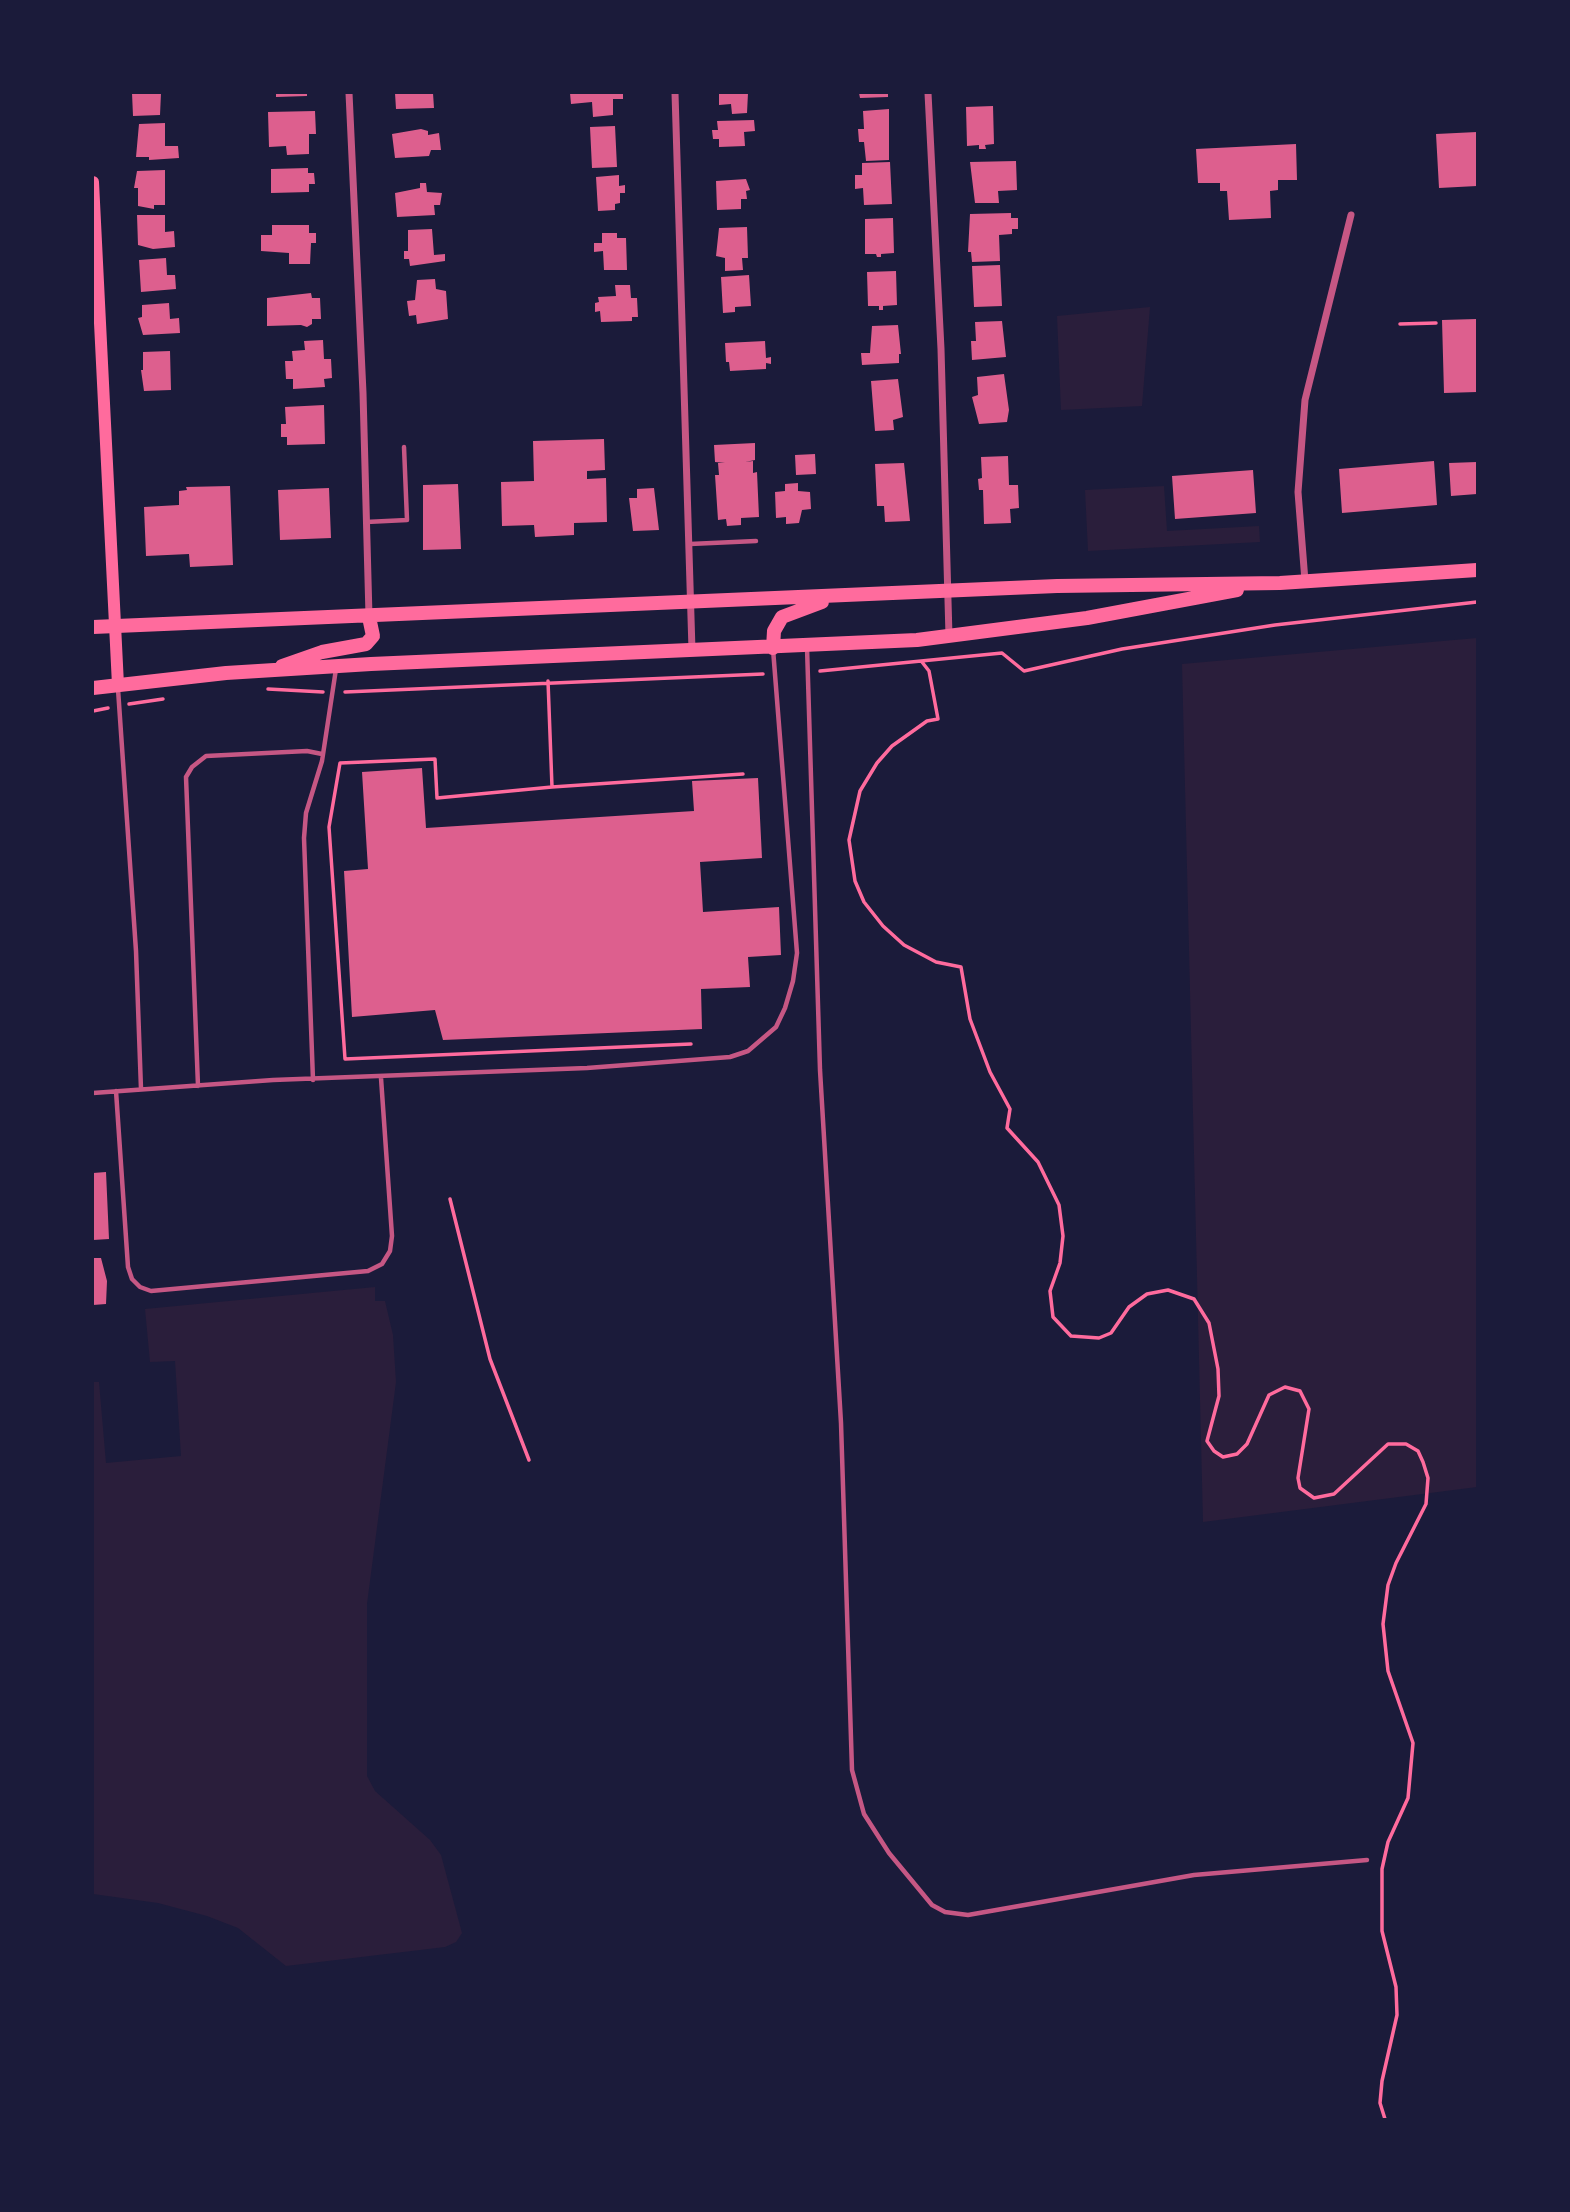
<!DOCTYPE html>
<style>
body{margin:0}
#map{position:relative;width:1570px;height:2212px;overflow:hidden;background:#1b1b3a;font-family:"Space Grotesk",sans-serif}
canvas{display:block}
.frame{position:absolute;inset:0;border:94px solid #1b1b3a;pointer-events:none}
</style>
<div id="map">
<canvas width="1570" height="2212"></canvas>
<div class="frame"></div>
</div>
<script>
const ctx = document.querySelector('canvas').getContext('2d');
ctx.lineJoin = 'round';
function paint(path, color) { ctx.fillStyle = color; ctx.fill(path, 'evenodd'); }
const poly = rows => new Path2D(rows.map(r => 'M' + r).join(''));
function stroke(path, color, width, dash) { ctx.strokeStyle = color; ctx.lineWidth = width; ctx.lineCap = dash ? 'butt' : 'round'; ctx.setLineDash(dash || []); ctx.stroke(path); }
paint(poly([
 [1150,307,1142,406,1061,410,1057,316],
 [1164,486,1167,531,1259,526,1260,542,1088,551,1085,490],
 [1477,638,1477,1487,1203,1522,1182,664],
 [375,1287,375,1301,385,1301,393,1335,396,1382,367,1604,367,1776,375,1791,430,1840,441,1855,462,1933,456,1942,445,1947,286,1966,238,1928,207,1916,158,1903,93,1894,93,1382,99,1382,106,1463,181,1456,175,1361,150,1362,145,1309]
]), '#2a1e3b');
paint(poly([
 [132,93,161,93,160,115,133,116],
 [276,93,307,93,307,96,276,97],
 [395,93,433,93,434,108,396,109],
 [570,93,623,93,623,99,613,99,613,115,593,117,592,102,571,104],
 [719,93,748,93,747,113,732,114,731,104,719,105],
 [859,93,888,93,888,97,860,98],
 [993,106,994,144,985,145,986,149,979,149,979,145,967,146,966,107],
 [889,109,889,160,866,161,864,142,859,142,858,129,864,129,863,111],
 [315,111,316,134,309,134,309,154,287,155,286,146,269,147,268,112],
 [754,120,755,131,744,132,745,146,719,147,719,139,713,139,712,130,718,130,717,121],
 [165,123,165,146,178,146,179,158,149,160,149,157,136,157,139,124],
 [615,126,617,167,592,168,590,127],
 [421,129,428,131,428,135,439,133,441,150,431,150,429,156,395,158,392,134],
 [1477,132,1477,186,1439,188,1436,134],
 [1296,144,1297,180,1278,180,1278,190,1270,191,1271,218,1229,220,1227,191,1220,191,1220,183,1198,183,1196,149],
 [1016,161,1017,190,998,191,999,203,975,203,970,162],
 [890,162,892,204,864,205,863,188,855,189,855,175,862,175,862,163],
 [308,168,308,173,314,173,315,184,309,184,309,192,271,193,271,169],
 [165,170,165,205,154,205,154,209,138,206,138,188,134,188,137,171],
 [619,175,619,186,625,185,625,193,620,193,620,203,615,204,615,210,598,211,596,177],
 [746,179,750,190,746,191,747,199,741,199,741,209,717,210,716,181],
 [420,183,426,183,427,192,442,193,440,205,434,205,435,215,397,217,395,193,420,188],
 [1011,213,1011,218,1018,218,1018,229,1012,229,1012,234,999,235,1000,261,972,262,971,252,968,252,970,214],
 [137,215,165,215,165,232,174,231,175,247,153,249,138,245],
 [893,218,894,253,881,254,881,257,877,257,876,254,865,254,865,219],
 [272,225,309,225,309,233,316,233,316,243,311,243,310,264,289,264,289,253,261,251,261,235,272,235],
 [747,227,748,258,742,258,743,270,725,271,725,258,716,256,719,228],
 [432,229,434,255,445,254,445,261,410,266,409,259,404,259,404,251,408,251,408,230],
 [602,233,617,233,617,238,626,238,627,270,604,270,603,251,594,252,594,243,602,243],
 [166,258,167,275,175,275,176,289,141,292,139,260],
 [1000,265,1002,306,974,307,972,266],
 [896,271,897,305,883,306,883,310,879,310,879,306,868,306,867,272],
 [749,275,751,306,735,307,735,312,723,313,721,277],
 [435,279,436,289,446,291,448,319,417,324,416,315,409,316,407,301,415,300,417,280],
 [615,285,630,285,631,298,637,298,638,317,632,317,632,321,601,322,600,311,595,312,595,303,599,302,598,297,616,296],
 [311,293,312,298,320,298,321,319,312,319,312,324,307,327,301,325,267,326,267,298],
 [169,303,170,319,179,318,180,333,143,335,138,318,142,317,142,305],
 [1477,319,1477,392,1444,393,1442,320],
 [1002,321,1006,357,972,360,971,341,976,341,975,322],
 [898,325,901,354,899,354,899,363,862,365,861,353,870,353,872,326],
 [323,340,324,359,331,359,332,378,324,379,325,387,293,389,293,379,286,379,285,361,293,361,292,351,305,350,304,341],
 [765,341,766,358,771,357,771,364,766,363,766,369,730,371,729,362,726,362,725,343],
 [170,351,171,390,144,391,141,370,143,370,143,352],
 [1004,374,1009,410,1007,422,979,424,972,397,978,395,977,377],
 [898,379,903,417,893,420,894,430,875,431,871,381],
 [324,405,325,444,287,445,287,437,281,437,281,424,286,424,285,407],
 [604,439,605,470,587,471,587,479,606,478,607,522,574,523,574,535,535,537,534,525,502,526,501,482,534,481,533,441],
 [755,443,755,460,745,462,753,461,753,473,757,472,759,517,741,518,741,525,727,526,726,519,718,520,715,475,719,475,718,463,725,463,715,462,714,445],
 [815,454,816,474,796,475,795,455],
 [1008,456,1009,485,1018,485,1019,508,1010,509,1011,523,984,524,983,490,979,490,978,479,982,478,981,457],
 [1434,461,1437,505,1342,513,1339,469],
 [1477,462,1477,494,1451,496,1449,463],
 [904,463,910,521,885,522,884,506,877,506,875,464],
 [1253,470,1256,513,1175,519,1172,476],
 [798,483,798,491,810,492,811,509,802,510,799,523,786,524,786,517,776,518,775,492,785,491,785,484],
 [458,484,461,549,423,550,423,485],
 [230,486,233,565,190,567,189,554,146,556,144,507,179,505,179,491,187,490,186,487],
 [329,488,331,538,280,540,278,490],
 [654,488,659,530,633,531,629,498,637,498,637,489],
 [422,768,426,828,694,811,692,781,758,778,762,858,700,862,703,912,779,907,781,955,748,957,750,987,701,989,702,1029,443,1040,435,1010,352,1017,344,871,368,869,362,772],
 [106,1172,109,1239,93,1240,93,1173],
 [93,1258,101,1258,107,1281,106,1304,93,1305]
]), '#dd5f8e');
stroke(poly([
 [1400,324,1436,323],
 [922,662,929,671,938,719,927,721,892,746,877,763,860,791,849,840,855,881,864,902,883,926,904,945,936,962,961,967,970,1019,990,1072,1010,1109,1007,1128,1038,1162,1059,1205,1063,1236,1060,1263,1050,1291,1053,1317,1071,1336,1099,1338,1111,1333,1129,1307,1147,1294,1168,1290,1194,1299,1209,1323,1218,1369,1219,1396,1207,1441,1214,1451,1223,1457,1237,1454,1247,1444,1269,1395,1285,1387,1300,1391,1309,1409,1298,1478,1300,1488,1314,1498,1334,1494,1388,1444,1406,1444,1418,1451,1423,1462,1428,1478,1426,1504,1396,1563,1388,1585,1383,1624,1388,1671,1413,1743,1408,1798,1388,1842,1382,1869,1382,1931,1396,1987,1397,2015,1382,2081,1380,2103,1385,2119],
 [820,671,1002,653,1024,671,1122,649,1275,625,1477,602],
 [548,681,552,787,437,798,435,759,340,763,329,827,345,1059,691,1044],
 [268,689,323,692],
 [345,692,763,674],
 [129,704,163,699],
 [93,711,108,708],
 [552,787,743,774],
 [450,1199,490,1359,529,1460]
]), '#ff6b9d', 3.5);
stroke(poly([
 [366,522,407,520,404,447],
 [690,544,756,541],
 [807,647,820,1070,841,1423,852,1770,864,1814,889,1853,932,1905,945,1912,968,1915,1194,1875,1367,1860],
 [118,689,136,951,141,1089],
 [313,1080,304,838,306,813,322,761,336,669],
 [198,1086,186,777,192,767,206,756,307,751,322,754],
 [116,1091,128,1267,132,1279,140,1287,151,1291,368,1271,382,1264,390,1251,392,1236,381,1078],
 [93,1093,273,1080,587,1068,730,1057,748,1051,776,1027,785,1008,793,981,797,953,773,649]
]), '#c65784', 4.5);
stroke(poly([
 [349,93,363,393,369,616],
 [675,93,692,650],
 [928,93,941,349,949,636],
 [1305,581,1298,492,1305,400,1351,215]
]), '#c65784', 7);
stroke(poly([
 [93,182,118,685]
]), '#ff6b9d', 12);
stroke(poly([
 [93,627,1057,586,1280,583,1477,570],
 [773,648,774,631,782,617,822,602],
 [282,666,322,652,366,644,373,636,369,617],
 [93,688,226,673,371,664,917,640,1087,618,1237,590]
]), '#ff6b9d', 14);
</script>
